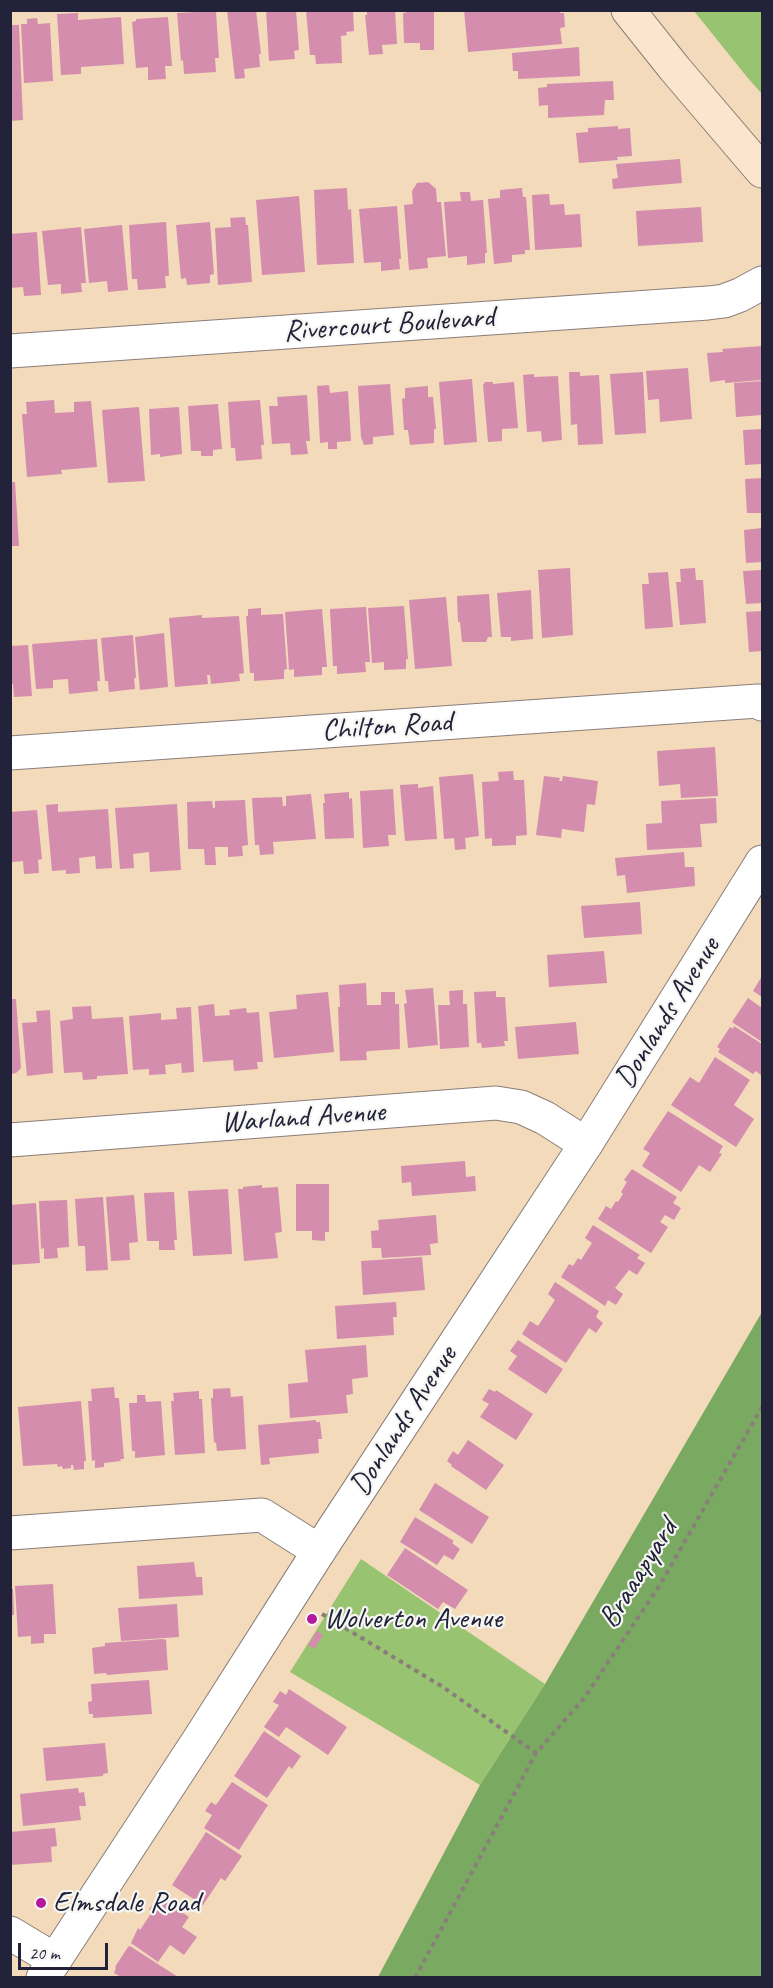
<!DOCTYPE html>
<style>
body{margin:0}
#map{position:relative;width:773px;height:1988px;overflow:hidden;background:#f2daba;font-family:Caveat,sans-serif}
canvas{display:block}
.frame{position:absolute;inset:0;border:12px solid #22223b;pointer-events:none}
.scale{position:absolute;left:18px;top:1943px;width:90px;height:27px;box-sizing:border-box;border:3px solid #22223b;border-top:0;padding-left:8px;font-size:18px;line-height:21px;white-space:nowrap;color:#22223b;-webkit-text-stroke:4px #f6f6f2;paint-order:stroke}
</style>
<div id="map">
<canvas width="773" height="1988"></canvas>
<div class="frame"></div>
<div class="scale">20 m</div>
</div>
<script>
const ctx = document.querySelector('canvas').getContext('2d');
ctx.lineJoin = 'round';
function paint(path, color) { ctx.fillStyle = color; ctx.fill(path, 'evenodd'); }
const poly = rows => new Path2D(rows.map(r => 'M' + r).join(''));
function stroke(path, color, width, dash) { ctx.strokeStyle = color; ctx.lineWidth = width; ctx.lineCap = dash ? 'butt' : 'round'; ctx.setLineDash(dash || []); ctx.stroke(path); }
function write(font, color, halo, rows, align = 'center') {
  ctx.font = font + ' Caveat,sans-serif'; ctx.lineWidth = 4.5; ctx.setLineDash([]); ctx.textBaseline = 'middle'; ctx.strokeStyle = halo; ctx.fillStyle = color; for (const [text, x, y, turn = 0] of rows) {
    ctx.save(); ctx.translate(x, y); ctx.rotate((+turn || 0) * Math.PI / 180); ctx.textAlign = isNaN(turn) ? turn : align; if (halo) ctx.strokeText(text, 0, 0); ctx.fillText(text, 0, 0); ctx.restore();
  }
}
paint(poly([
 [694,11,762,11,762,94,747,77],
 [361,1559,545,1684,480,1785,290,1672]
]), '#98c370');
paint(poly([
 [762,1312,762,1977,378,1977,480,1785,545,1684]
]), '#7aa962');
paint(poly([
 [227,10,256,10,261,54,259,54,260,67,244,69,245,78,235,79],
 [266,10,296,10,299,50,294,51,295,59,269,61],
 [306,10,353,10,354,31,346,32,347,35,341,36,342,63,316,64,315,55,310,55],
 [367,10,395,10,397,44,382,45,383,54,369,55,365,15,367,15],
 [405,10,434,10,434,50,420,50,420,43,404,43,403,13,406,13],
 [464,10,560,10,560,13,564,13,565,27,560,28,562,44,468,52],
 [216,11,219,58,215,58,216,72,184,74,183,60,181,61,177,13],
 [78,13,78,20,121,17,124,64,81,67,81,74,61,75,57,14],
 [168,17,172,66,165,66,166,79,148,80,148,67,136,68,132,22,136,21,136,19],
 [37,18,38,24,50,23,53,81,24,83,21,24,27,24,27,19],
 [10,25,19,25,23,120,10,121],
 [579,47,580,76,518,79,518,71,513,71,512,53],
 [613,81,614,100,605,100,604,115,548,118,548,105,539,106,538,88,547,87,547,84],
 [618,126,618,129,630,128,632,156,617,157,618,160,579,163,576,133,588,132,588,128],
 [680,159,682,183,613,189,612,179,618,178,616,164],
 [428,182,436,189,437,202,441,202,446,256,427,258,428,268,409,270,404,205,413,204,412,191,417,183],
 [347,188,348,210,351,209,354,263,317,265,314,190],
 [522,188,523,197,526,197,530,250,525,250,525,254,512,255,512,262,494,264,488,199,500,198,500,190],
 [460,192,470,192,471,201,483,200,487,253,485,253,485,263,467,265,467,256,448,258,444,202,461,201],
 [549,194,550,205,564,204,565,215,580,214,582,247,535,250,532,195],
 [299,196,305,272,262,275,256,200],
 [397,206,401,259,399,259,400,269,381,271,381,262,364,263,359,209],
 [701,207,703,242,638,246,636,211],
 [245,217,246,225,248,225,252,282,218,285,215,228,231,227,230,218],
 [166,222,169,276,165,276,166,288,138,290,137,279,132,279,129,225],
 [210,222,214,274,210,275,210,283,187,285,186,278,181,279,176,225],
 [122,225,128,290,108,292,107,281,89,283,84,229],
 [81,227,86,283,81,283,82,292,61,294,61,284,48,285,42,231],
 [37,232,41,295,24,296,23,287,10,288,10,234],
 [762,346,762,380,725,383,725,380,710,382,707,353,723,352,722,349],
 [688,368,692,419,660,422,659,399,648,400,646,371],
 [569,372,580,372,580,376,599,375,603,444,578,445,577,424,571,425],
 [643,372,646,433,615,435,610,374],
 [534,374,534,377,558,376,562,440,542,442,541,431,527,432,523,375],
 [472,379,477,442,444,445,439,382],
 [762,381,762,415,736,417,734,383],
 [485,382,493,382,493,384,514,382,518,428,502,429,502,441,488,442,483,385],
 [390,384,394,435,373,437,373,444,364,445,361,437,358,386],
 [329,385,330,393,348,391,351,441,337,442,337,449,328,449,328,442,320,443,317,386],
 [428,386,428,397,433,397,436,429,434,429,434,443,410,445,408,430,404,430,402,399,405,398,405,388],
 [307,395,310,441,306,441,308,454,291,455,290,443,272,444,269,406,278,406,277,397],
 [54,400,55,413,74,412,74,402,91,401,97,467,61,470,62,474,27,477,22,414,27,414,26,402],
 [260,400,264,445,261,445,262,459,236,461,235,448,231,448,228,402],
 [218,404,222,449,213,450,213,456,201,456,201,451,191,451,188,406],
 [139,407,145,481,108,483,102,410],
 [179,407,182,454,160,457,160,454,151,455,149,409],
 [762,429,762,464,745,465,743,430],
 [762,478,762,513,747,513,745,479],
 [10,482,15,482,19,546,10,546],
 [762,528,762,562,746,563,744,530],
 [570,568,573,635,542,638,538,570],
 [695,568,696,580,703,580,706,623,680,625,676,582,681,582,680,569],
 [762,570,762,603,746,604,743,571],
 [668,572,673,627,645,629,642,584,649,584,648,573],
 [531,590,533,639,511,641,511,637,501,637,497,593],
 [489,594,492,637,488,637,486,642,462,642,460,622,458,622,457,596],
 [446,597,452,666,415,669,409,600],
 [404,606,408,659,406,659,406,669,384,670,384,662,372,663,368,608],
 [366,607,370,662,365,662,366,672,337,674,337,666,333,666,330,609],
 [261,608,261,615,283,614,287,669,284,670,284,679,254,681,254,673,250,673,246,616,248,616,248,609],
 [322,609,327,667,322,667,322,675,294,677,294,669,289,670,285,612],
 [762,611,762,651,749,652,746,612],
 [202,615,202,618,239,616,244,673,239,674,240,681,211,684,210,675,207,675,208,684,175,687,169,618],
 [164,633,168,687,140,690,135,637],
 [133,635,136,678,134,678,135,689,109,692,108,681,105,681,101,638],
 [97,639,100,681,97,681,98,691,69,694,68,679,53,680,53,688,36,689,32,644],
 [28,645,32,696,14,697,13,684,10,684,10,646],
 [715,747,718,796,681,798,680,784,659,786,657,751],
 [513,771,514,780,524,780,527,835,516,836,516,845,492,846,492,838,485,839,482,782,499,781,498,772],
 [473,774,479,836,465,838,466,849,455,850,454,838,444,839,439,777],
 [544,776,560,778,559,781,562,781,563,776,598,781,595,805,587,804,584,832,562,829,561,838,536,835],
 [418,784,418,788,433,786,437,839,405,841,400,785],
 [393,789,396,835,388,835,389,846,363,848,360,791],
 [349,792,349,799,352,798,354,838,325,839,323,803,325,803,324,794],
 [311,794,316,839,273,842,274,854,260,855,259,845,255,845,252,798,282,797,283,806,286,806,286,796],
 [716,798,717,823,700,824,702,847,647,850,646,824,662,823,661,801],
 [245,800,248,845,242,846,243,856,228,857,228,847,215,847,216,865,205,865,204,849,188,849,187,802,212,801,213,808,215,808,215,801],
 [58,804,58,812,108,809,112,868,96,869,95,856,79,858,80,873,66,874,66,870,52,871,46,805],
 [177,804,181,870,150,872,149,852,133,854,134,868,120,869,115,808],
 [37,810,42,859,38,860,39,873,24,874,23,861,12,862,10,812],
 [684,852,685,867,694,867,695,886,627,893,625,875,617,876,615,858],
 [640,902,642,934,584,938,581,906],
 [604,951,607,983,549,987,547,955],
 [762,976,762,997,753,991],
 [366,983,367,1005,381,1005,381,992,395,992,395,1004,399,1004,400,1049,369,1051,366,1052,367,1060,340,1061,338,1007,340,1007,339,985],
 [433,988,438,1045,408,1048,404,1004,407,1003,405,990],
 [463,990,463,1004,467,1004,469,1047,440,1049,438,1005,450,1005,449,991],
 [496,991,496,997,505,997,508,1041,504,1041,505,1046,482,1048,481,1043,477,1043,474,992],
 [328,992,334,1052,274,1058,269,1012,297,1009,296,995],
 [748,998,762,1008,762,1042,732,1022],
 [10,999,16,999,21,1068,16,1073,10,1074],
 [214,1004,215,1016,230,1015,229,1010,246,1008,247,1013,259,1012,263,1062,257,1062,258,1069,234,1071,233,1060,203,1062,198,1006],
 [91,1006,92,1019,123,1017,128,1074,97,1076,97,1079,83,1080,82,1072,64,1073,60,1021,73,1019,72,1007],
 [191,1007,194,1072,182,1073,181,1063,165,1065,166,1074,149,1075,149,1069,133,1070,129,1016,161,1013,161,1020,177,1019,176,1008],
 [50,1010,53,1073,27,1076,22,1023,37,1022,36,1011],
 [576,1022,579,1054,518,1059,515,1027],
 [734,1026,762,1044,762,1076,756,1071,753,1074,718,1052,720,1049,717,1047,730,1027,733,1029],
 [715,1057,750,1080,734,1105,754,1119,736,1147,671,1105,690,1077,699,1083],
 [668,1111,723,1146,719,1153,722,1154,710,1172,699,1165,681,1192,642,1166,650,1153,643,1149],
 [465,1161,466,1177,475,1176,476,1191,412,1196,411,1182,402,1183,401,1166],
 [632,1169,677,1197,673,1203,681,1208,674,1220,665,1215,660,1222,668,1227,651,1253,598,1219,606,1206,611,1209,616,1201,618,1202,623,1194,621,1192,627,1182,624,1180],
 [296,1184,329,1184,329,1232,325,1232,325,1241,312,1240,312,1231,296,1231],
 [262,1185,262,1188,278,1187,282,1232,275,1233,278,1258,244,1261,238,1189,243,1189,243,1187],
 [228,1189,232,1254,193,1256,188,1191],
 [174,1192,177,1240,174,1240,175,1250,159,1250,159,1241,147,1241,144,1193],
 [134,1195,138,1242,129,1243,130,1260,111,1261,106,1197],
 [103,1197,108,1270,86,1271,85,1246,78,1246,75,1199],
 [67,1200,69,1247,57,1248,58,1258,44,1259,44,1248,41,1249,39,1201],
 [36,1203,40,1263,10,1265,10,1205],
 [436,1215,438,1243,430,1244,431,1255,382,1258,381,1248,372,1248,371,1231,379,1230,378,1220],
 [593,1225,640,1255,637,1258,645,1263,637,1275,629,1270,615,1288,623,1294,616,1305,608,1300,605,1306,561,1277,569,1264,573,1266,578,1258,581,1260,592,1243,585,1238],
 [422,1257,425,1290,363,1295,361,1261],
 [555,1282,599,1311,596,1317,603,1323,596,1333,589,1328,566,1363,522,1334,530,1321,538,1326,555,1300,548,1294],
 [396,1302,397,1317,393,1317,394,1335,337,1339,335,1306],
 [518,1340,563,1369,546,1394,508,1369,517,1356,510,1351],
 [366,1345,368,1377,352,1379,353,1394,346,1395,348,1413,290,1418,288,1384,308,1382,305,1350],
 [114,1387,115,1398,119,1398,124,1459,120,1459,121,1461,104,1463,104,1467,95,1468,95,1460,92,1461,88,1401,92,1401,91,1389],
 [230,1388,231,1397,243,1396,246,1449,217,1451,216,1442,214,1443,211,1398,213,1398,213,1389],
 [489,1389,495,1392,496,1390,533,1414,516,1440,480,1417,489,1404,482,1400],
 [199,1391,199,1399,202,1399,205,1453,175,1455,171,1401,174,1401,173,1393],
 [137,1395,145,1395,146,1402,161,1401,165,1455,135,1458,135,1451,132,1451,129,1403,137,1403],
 [81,1401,86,1461,84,1461,84,1469,74,1470,73,1465,71,1465,71,1468,63,1469,62,1466,58,1467,57,1464,23,1466,18,1407],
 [316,1420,316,1422,320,1422,322,1439,318,1439,319,1453,269,1458,270,1464,261,1465,258,1425],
 [468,1440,504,1465,486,1490,451,1466,452,1465,447,1461,453,1451,458,1455],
 [435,1483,489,1517,472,1544,419,1510],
 [415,1517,454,1541,452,1543,460,1549,453,1560,444,1555,437,1565,400,1542],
 [405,1548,468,1590,455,1609,443,1602,438,1609,387,1575],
 [194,1562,196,1577,202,1577,203,1595,139,1599,137,1566],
 [53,1584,56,1634,44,1634,44,1643,31,1644,31,1636,18,1637,15,1586],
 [10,1589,13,1589,14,1615,10,1615],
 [177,1604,179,1637,121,1641,118,1608],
 [317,1631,323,1635,314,1649,308,1645],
 [163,1639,166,1640,168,1670,107,1675,106,1673,94,1674,92,1648,105,1646,105,1643],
 [149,1680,152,1714,93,1718,93,1714,89,1714,88,1702,92,1701,91,1684],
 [289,1689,347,1727,328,1755,286,1727,279,1737,264,1727,279,1705,273,1702,280,1691,286,1695],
 [264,1731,301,1756,292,1769,289,1766,267,1798,234,1776],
 [105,1743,108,1773,103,1774,103,1776,46,1781,43,1748],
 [232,1782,268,1805,239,1850,204,1828,212,1815,205,1811,211,1802,216,1805],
 [78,1788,79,1793,84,1792,86,1806,79,1806,81,1820,23,1826,20,1794],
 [55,1828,57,1846,51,1847,52,1862,10,1865,10,1832],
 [206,1832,242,1856,225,1881,221,1878,203,1905,172,1885],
 [161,1898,189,1917,182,1927,197,1937,184,1955,170,1945,158,1962,131,1943,138,1928,140,1930,152,1912,149,1909,154,1903,157,1905],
 [130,1946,178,1977,121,1977,114,1973,116,1968,115,1967,128,1947]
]), '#d48dad');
const minor = poly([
 [10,351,708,303,724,301,740,295,762,283],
 [10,753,758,701,762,704],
 [10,1140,496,1103,521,1107,545,1118,586,1144],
 [10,1533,262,1515,319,1551],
 [10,1933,55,1960]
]);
const tertiary = poly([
 [43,1978,200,1738,319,1551,586,1144,762,862]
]);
const secondary = poly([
 [628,10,675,69,762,171]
]);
stroke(minor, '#8a7e7a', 35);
stroke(tertiary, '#8a7e7a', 35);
stroke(secondary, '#8a7e7a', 35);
stroke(poly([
 [322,1614,443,1687,536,1753],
 [415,1978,536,1753,585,1697,661,1583,762,1407]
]), '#8a7e7a', 4, [4.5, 4.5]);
stroke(minor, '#fff', 33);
stroke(tertiary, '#fff', 33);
stroke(secondary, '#fce5cf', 33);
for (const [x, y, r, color] of [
 [312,1619,6,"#b5179e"],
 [41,1903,6,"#b5179e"]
]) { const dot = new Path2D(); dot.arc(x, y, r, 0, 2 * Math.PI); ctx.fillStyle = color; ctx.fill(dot); stroke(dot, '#f6f6f2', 2); }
write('30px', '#22223b', '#f6f6f2', [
 ["Rivercourt Boulevard",389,325,-4],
 ["Chilton Road",387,727,-4],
 ["Donlands Avenue",668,1013,-58],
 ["Warland Avenue",303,1118,-4],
 ["Donlands Avenue",404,1421,-57],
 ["Braaapyard",639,1574,-58]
]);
write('30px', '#22223b', '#f6f6f2', [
 ["Wolverton Avenue",324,1619],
 ["Elmsdale Road",53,1903]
], 'left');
</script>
